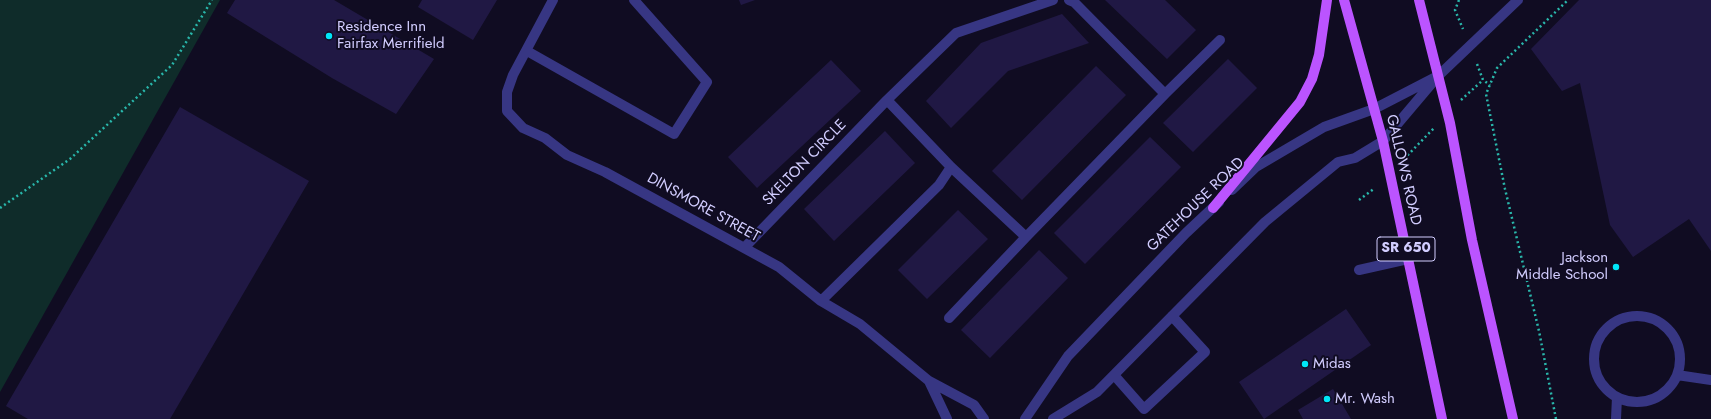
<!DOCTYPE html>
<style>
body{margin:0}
canvas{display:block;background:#100c22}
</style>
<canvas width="1711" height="419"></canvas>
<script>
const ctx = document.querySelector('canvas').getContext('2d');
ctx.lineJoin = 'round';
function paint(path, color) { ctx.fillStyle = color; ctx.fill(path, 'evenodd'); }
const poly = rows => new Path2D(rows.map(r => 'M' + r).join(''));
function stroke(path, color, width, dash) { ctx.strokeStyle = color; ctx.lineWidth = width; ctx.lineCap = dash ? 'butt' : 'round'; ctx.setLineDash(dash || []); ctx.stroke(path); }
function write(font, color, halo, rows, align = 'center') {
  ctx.font = font + ' Jost,sans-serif'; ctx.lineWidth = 4; ctx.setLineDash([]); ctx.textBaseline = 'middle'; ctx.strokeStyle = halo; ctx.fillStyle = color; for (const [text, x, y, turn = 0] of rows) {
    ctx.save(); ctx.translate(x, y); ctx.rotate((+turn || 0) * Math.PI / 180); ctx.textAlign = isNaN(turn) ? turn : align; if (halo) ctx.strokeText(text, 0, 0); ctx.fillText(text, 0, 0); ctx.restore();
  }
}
paint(poly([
 [0,0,220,0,0,392]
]), '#0f2c2a');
paint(poly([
 [235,0,334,0,434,59,396,114,332,78,227,13],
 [422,0,497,0,473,40,418,7],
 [739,0,755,0,741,5],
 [1105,0,1165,0,1196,30,1167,59],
 [1579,0,1711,0,1711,251,1689,219,1633,257,1610,225,1580,83,1562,91,1531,49],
 [1062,14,1089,43,1008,71,951,128,926,101,981,43],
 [1228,59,1257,88,1193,152,1163,123],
 [831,60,861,91,757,188,728,157],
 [1096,66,1126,95,1022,200,992,171],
 [180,107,309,181,170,419,28,419,6,406],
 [885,131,915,163,834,241,804,209],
 [1150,137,1181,167,1085,264,1054,233],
 [958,210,988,239,927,299,898,270],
 [1039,250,1068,278,990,358,961,330],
 [1346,309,1371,345,1264,419,1239,382],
 [1333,389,1351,419,1303,419,1298,410]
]), '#201844');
stroke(poly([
 [1459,0,1455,10,1463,29],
 [1477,64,1483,80,1490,85],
 [1461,100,1483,80],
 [1404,159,1434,128],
 [1359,200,1375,188],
 [0,208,70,159,172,65,212,0],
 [1556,419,1539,331,1505,189,1486,94,1497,68,1568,0]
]), '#29b7ab', 2.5, [2, 3]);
stroke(poly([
 [553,0,513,75,507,92,507,111,523,128,545,138,567,155,605,172,779,267,821,301,860,324,929,381,974,405,984,419],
 [527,51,674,134,707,82,634,0],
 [1165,94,1220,40],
 [887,100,951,167,1026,237,1165,94,1074,2,1069,0],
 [1232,190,1256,167,1324,127,1374,109,1434,78],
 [744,248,887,100,956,33,1053,0],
 [1359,270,1408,259],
 [821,301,939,185,951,167],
 '1594 359a43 43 0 1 1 86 0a43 43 0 1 1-86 0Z',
 [949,318,1026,237],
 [1114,375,1144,409,1205,352,1172,316],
 [1677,375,1711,380],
 [929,381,947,419],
 [1025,419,1068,356,1186,233,1219,202],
 [1053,419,1097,392,1265,222,1338,162,1355,158,1383,141,1438,76,1518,0],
 [1616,419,1617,397]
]), '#373683', 10);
stroke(poly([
 [1344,0,1383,141,1442,419],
 [1419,0,1450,123,1472,240,1513,419],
 [1213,208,1300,102,1312,79,1319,55,1327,0]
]), '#bb54ff', 10);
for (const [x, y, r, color] of [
 [329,36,4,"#00e6f8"],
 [1616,267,4,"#00e6f8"],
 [1305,364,4,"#00e6f8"],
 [1327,399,4,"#00e6f8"]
]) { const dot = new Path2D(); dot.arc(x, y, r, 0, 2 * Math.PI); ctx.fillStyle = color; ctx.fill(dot); stroke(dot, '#100c22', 1.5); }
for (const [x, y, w] of [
 [1406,249,58]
]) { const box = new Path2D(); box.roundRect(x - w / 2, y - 12, w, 24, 3); ctx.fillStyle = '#100c22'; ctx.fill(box); stroke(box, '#d2cdff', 1); }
write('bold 14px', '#d2cdff', null, [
 ["SR 650",1406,249]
]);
write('15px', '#d2cdff', '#100c22', [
 ["Residence Inn",337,27],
 ["Fairfax Merrifield",337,44],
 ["Jackson",1608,258,"right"],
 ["Middle School",1608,275,"right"],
 ["Midas",1313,364],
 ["Mr. Wash",1335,399]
], 'left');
write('15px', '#d2cdff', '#100c22', [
 ["SKELTON CIRCLE",805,163,-46],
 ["GALLOWS ROAD",1403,170,77],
 ["GATEHOUSE ROAD",1196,205,-44],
 ["DINSMORE STREET",703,208,29]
]);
</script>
